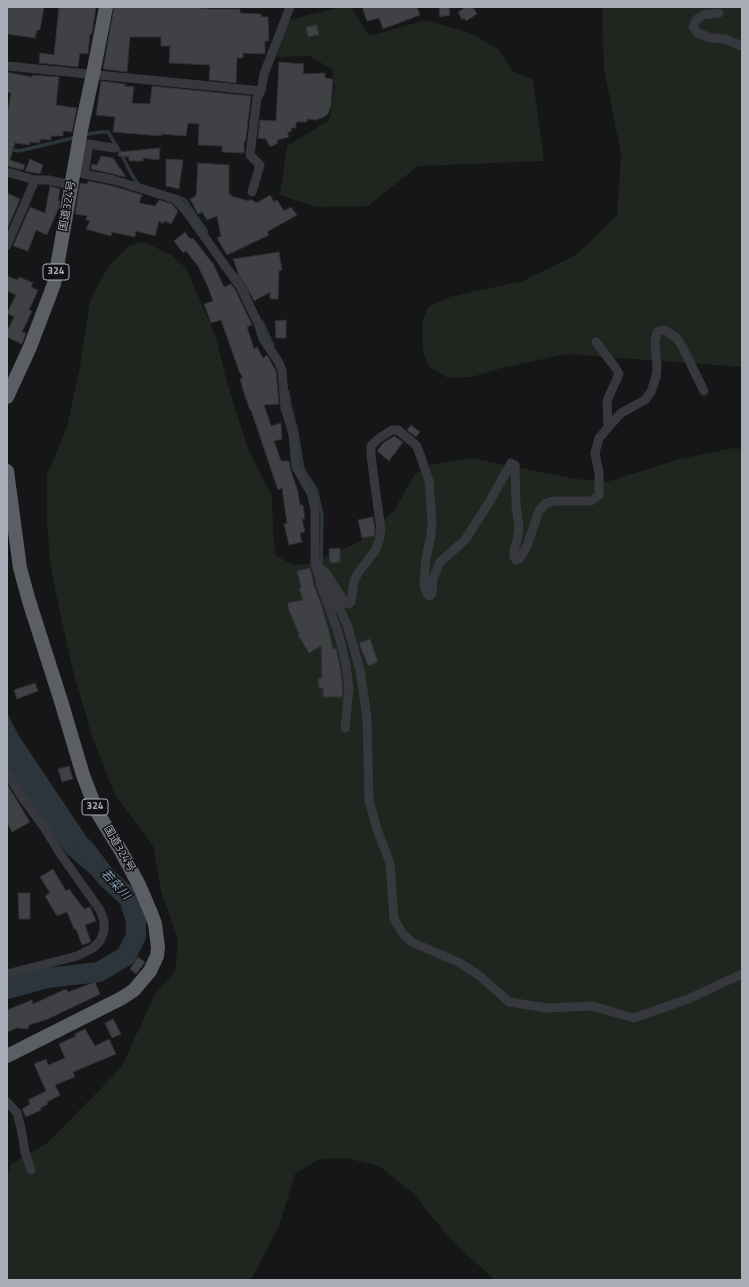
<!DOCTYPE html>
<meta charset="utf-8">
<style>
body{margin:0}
#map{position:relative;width:749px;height:1287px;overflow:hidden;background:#161618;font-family:"Titillium Web",sans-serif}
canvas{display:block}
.frame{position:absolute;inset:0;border:8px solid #a8adb8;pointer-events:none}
</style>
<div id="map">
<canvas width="749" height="1287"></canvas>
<div class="frame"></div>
</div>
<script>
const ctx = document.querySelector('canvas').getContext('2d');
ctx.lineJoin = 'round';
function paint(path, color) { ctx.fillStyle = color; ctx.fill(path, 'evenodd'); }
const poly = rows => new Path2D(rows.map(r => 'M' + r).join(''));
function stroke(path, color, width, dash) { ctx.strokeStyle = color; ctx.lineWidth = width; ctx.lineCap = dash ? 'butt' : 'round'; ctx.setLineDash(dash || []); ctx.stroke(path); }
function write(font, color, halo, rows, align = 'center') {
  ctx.font = font + ' "Titillium Web","Noto Sans JP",sans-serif'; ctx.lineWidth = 3; ctx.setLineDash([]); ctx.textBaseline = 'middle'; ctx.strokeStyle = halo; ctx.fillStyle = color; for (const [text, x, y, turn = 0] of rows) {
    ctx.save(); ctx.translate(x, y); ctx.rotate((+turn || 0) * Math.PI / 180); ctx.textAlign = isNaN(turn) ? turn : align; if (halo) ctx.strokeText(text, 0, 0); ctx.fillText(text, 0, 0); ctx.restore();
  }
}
paint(poly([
 [341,7,351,7,369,36,426,20,470,33,498,49,513,71,533,80,544,161,418,166,368,206,316,207,280,195,287,146,329,120,335,87,332,69,309,56,276,57,289,20],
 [602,7,742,7,742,367,567,354,501,368,472,377,448,378,429,367,423,352,422,322,428,307,449,297,523,281,576,255,617,215,621,155,604,69],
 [144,242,171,255,186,268,216,337,226,379,248,449,272,496,273,532,276,556,294,565,309,564,359,542,394,511,414,475,429,465,471,458,576,479,606,482,680,459,733,448,742,449,742,1280,495,1280,453,1242,412,1192,379,1166,346,1158,319,1159,295,1174,279,1226,251,1280,7,1280,7,1178,11,1164,47,1143,121,1068,155,994,175,971,178,939,161,891,153,846,114,793,92,736,73,671,56,594,50,559,47,523,47,475,67,427,80,367,90,301,107,268,130,245]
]), '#1e261f');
paint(poly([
 [7,713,19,736,106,866,94,877,66,853,18,785,7,766]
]), '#2c353c');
stroke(poly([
 [83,135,101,132,108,132,120,152,132,175,138,184],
 [7,149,19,151,77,137],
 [177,196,185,200,207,232],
 [237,275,245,285,248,293],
 [262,322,273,346],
 [288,392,290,405,297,432,303,469,316,489,322,515,321,568]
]), '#2c353c', 3.5);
stroke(poly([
 [7,989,47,978,99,972,126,956,136,936,136,921,129,898,106,877,84,848]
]), '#2c353c', 20);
const building = poly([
 [7,7,44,7,40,30,37,30,35,38,7,34,7,7],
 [59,7,96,7,92,34,90,34,88,54,80,53,78,67,39,63,40,53,54,55,59,7],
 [114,7,192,7,210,9,240,9,240,13,261,14,261,17,268,17,269,41,265,41,265,54,243,53,243,58,237,58,236,83,209,80,210,65,169,63,170,46,161,46,161,37,130,37,127,72,103,69,114,7],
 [362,7,417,7,420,15,383,29,379,18,367,21,362,7],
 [439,7,449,7,450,15,440,17,439,7],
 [466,7,473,7,477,14,466,21,464,18,462,20,458,12,466,7],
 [317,25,319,35,308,37,306,27,317,25],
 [279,62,304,64,303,74,325,73,325,78,333,79,331,105,328,114,324,117,316,120,307,119,307,122,296,122,296,128,291,128,291,132,287,132,289,137,277,140,278,143,270,147,266,139,258,138,260,120,276,121,279,62],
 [7,72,32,77,32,75,59,77,56,105,77,108,72,132,63,131,63,136,51,136,51,140,40,139,40,143,30,142,30,145,15,143,10,160,25,165,23,170,7,166,7,115,11,93,7,92,7,72],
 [101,81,125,84,125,86,134,87,132,103,150,104,152,86,251,96,246,138,245,142,244,142,244,153,222,152,222,146,198,145,199,124,188,123,186,136,161,134,161,136,113,132,115,117,96,115,101,81],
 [160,148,159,160,143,158,143,161,129,161,129,157,118,156,119,152,160,148],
 [101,156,113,158,126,177,91,169,92,164,97,165,101,156],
 [30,159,43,165,40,174,25,171,30,159],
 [166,159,183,160,179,189,166,186,166,159],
 [198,163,229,165,229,194,232,195,231,196,249,201,250,199,257,203,270,195,274,202,277,200,284,211,291,207,297,215,267,232,269,235,227,255,217,238,221,236,217,216,207,220,202,212,198,214,190,199,196,196,198,163],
 [88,181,113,186,142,195,139,203,155,206,159,200,172,204,178,211,171,224,165,221,163,224,159,221,155,236,136,231,135,237,112,232,111,236,86,229,90,221,86,220,87,216,75,214,80,183,88,184,88,181],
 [50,186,60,189,58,201,60,201,59,207,47,235,36,230,28,251,13,246,30,207,45,213,50,186],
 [7,193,20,199,7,230,7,193],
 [185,232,190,239,193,238,210,260,212,263,213,263,224,287,231,284,236,291,252,325,247,327,254,349,257,347,263,358,267,355,276,371,279,404,264,405,271,426,281,423,282,439,274,441,281,461,289,461,290,468,298,492,300,505,303,505,305,519,302,519,305,532,300,533,302,542,289,545,284,524,287,523,282,488,278,490,251,410,250,410,245,396,240,379,243,378,239,371,221,320,211,323,204,304,213,301,208,287,198,266,186,251,183,253,174,241,185,232],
 [279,252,282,270,279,271,278,299,270,299,270,292,254,301,246,285,239,275,233,259,279,252],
 [7,276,18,280,19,277,33,283,31,287,38,290,29,310,32,311,22,332,26,333,22,344,7,337,7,331,14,317,7,313,16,295,7,291,7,276],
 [286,320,286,338,276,338,275,321,286,320],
 [411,425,420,432,416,437,407,430,411,425],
 [394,436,403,442,389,461,377,451,383,443,391,438,392,438,394,436],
 [373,517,375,530,374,536,362,538,358,520,373,517],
 [340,548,340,562,330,563,329,549,340,548],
 [310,568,314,585,324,612,323,612,328,627,333,649,336,648,340,666,343,689,342,697,323,697,323,688,319,688,318,678,322,678,321,646,309,653,298,635,299,634,288,608,288,603,303,600,299,588,301,587,297,571,310,568],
 [370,639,378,662,368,666,359,643,370,639],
 [35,683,38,691,17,699,14,690,35,683],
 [69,766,73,779,62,782,58,769,69,766],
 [7,784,30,822,12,832,7,822,7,784],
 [53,869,66,891,69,889,84,909,90,907,96,921,85,925,91,942,82,945,76,929,74,929,67,912,57,916,45,896,50,893,40,877,53,869],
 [18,893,30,893,30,919,19,919,18,893],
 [138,957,145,962,136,974,130,969,138,957],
 [95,982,100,994,48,1019,29,1025,28,1029,17,1028,7,1032,7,1010,32,1000,33,1004,66,989,68,992,95,982],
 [113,1019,121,1034,112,1038,105,1023,113,1019],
 [85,1029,95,1046,109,1039,116,1054,73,1072,75,1077,55,1085,60,1095,47,1102,48,1104,40,1108,41,1110,26,1117,22,1109,30,1104,28,1100,46,1091,34,1064,46,1059,48,1065,65,1058,59,1044,76,1036,75,1034,85,1029]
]);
paint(building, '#404145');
stroke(building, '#303034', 1);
stroke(poly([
 [719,13,703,15,697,19,693,27,698,33,711,38,725,39,742,46],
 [7,66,261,91,264,74,290,7],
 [79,144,89,144,84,174,114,180,175,199,186,211,241,288,258,323,263,339,278,361,282,370,285,408,293,434,296,467,311,493,315,509,315,564,320,580,333,596,347,624,360,670,367,717,369,801,378,832,390,863,394,919,403,934,412,942,460,963,480,976,509,1002,547,1008,592,1006,634,1018,688,999,742,974],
 [89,144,114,148],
 [7,172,35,180,49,180,71,185],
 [252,192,260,165,250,155,257,98,261,91],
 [7,245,35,180],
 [596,342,615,367,619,374,607,401,608,428],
 [315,564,326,573,345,603,349,604,351,602,354,581,358,573,375,551,379,541,381,530,371,456,371,446,378,439,392,430,398,430,417,446,429,481,432,522,431,535,426,558,424,580,425,589,428,595,430,596,432,594,433,578,440,562,465,540,490,501,511,463,515,465,516,506,519,527,517,540,514,551,514,557,516,560,520,558,527,546,539,511,545,504,553,501,591,501,599,495,599,473,595,453,599,438,621,413,645,400,651,392,656,377,657,368,655,342,657,332,664,330,676,337,682,346,704,391],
 [320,583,338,632,346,665,349,689,345,728],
 [7,773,22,797,44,827,61,855,100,910,104,921,104,931,100,941,93,948,77,956,7,974],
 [7,1102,17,1113,21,1128,25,1152,31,1170]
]), '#37383d', 9);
stroke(poly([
 [7,397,30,347,54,284,81,130,93,74,106,7],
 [7,471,20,568,29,601,61,701,83,775,97,812,121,851,139,885,151,913,155,924,158,947,157,956,150,971,134,990,122,998,7,1056]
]), '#5b5e65', 14);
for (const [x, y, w] of [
 [56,272,26],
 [95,807,26]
]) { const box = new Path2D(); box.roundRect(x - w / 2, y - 8, w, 16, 3); ctx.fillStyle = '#111113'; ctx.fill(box); stroke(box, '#a8adb8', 1); }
write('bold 10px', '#a8adb8', null, [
 ["324",56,272],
 ["324",95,807]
]);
write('11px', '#a8adb8', '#111113', [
 ["国道324号",68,206,-80],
 ["国道324号",119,849,60]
]);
write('italic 12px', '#7f9bb3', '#111113', [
 ["若菜川",115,885,47]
]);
</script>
